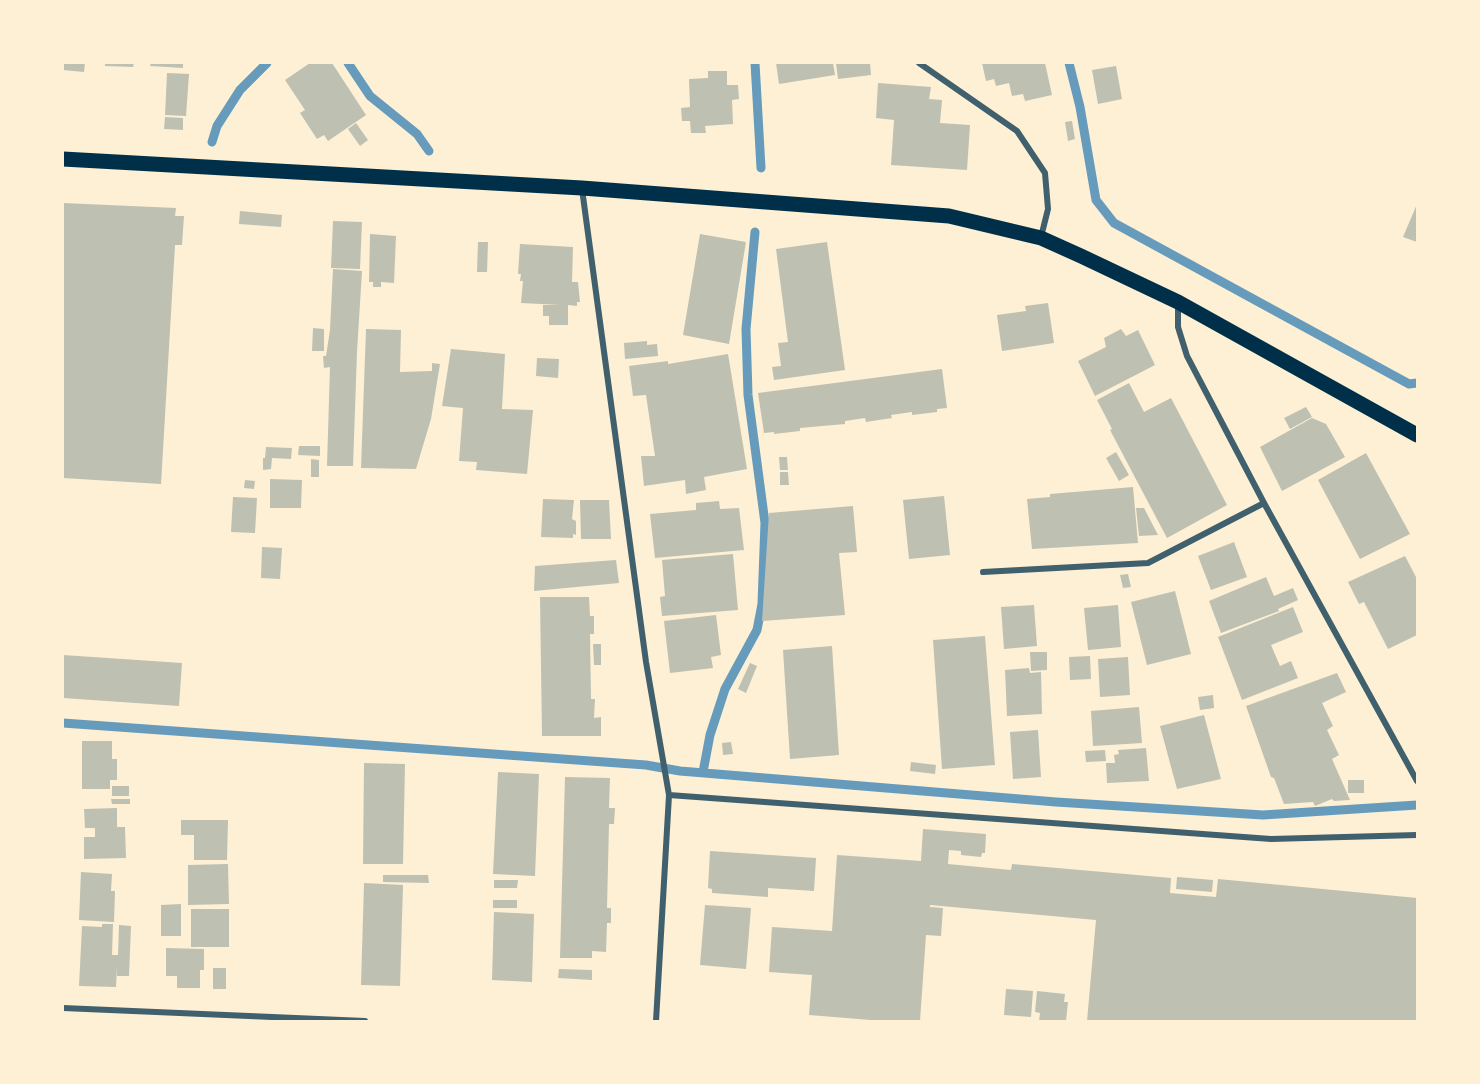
<!DOCTYPE html>
<style>
body{margin:0}
#map{position:relative;width:1480px;height:1084px;overflow:hidden;background:#fdf0d5;font-family:"Exo 2",sans-serif}
canvas{display:block}
.frame{position:absolute;inset:0;border:64px solid #fdf0d5;pointer-events:none}
</style>
<div id="map">
<canvas width="1480" height="1084"></canvas>
<div class="frame"></div>
</div>
<script>
const ctx = document.querySelector('canvas').getContext('2d');
ctx.lineJoin = 'round';
const poly = rows => new Path2D(rows.map(r => 'M' + r).join(''));
function stroke(path, color, width, dash) { ctx.strokeStyle = color; ctx.lineWidth = width; ctx.lineCap = dash ? 'butt' : 'round'; ctx.setLineDash(dash || []); ctx.stroke(path); }
function paint(path, color) { ctx.fillStyle = color; ctx.fill(path, 'evenodd'); }
stroke(poly([
 [348,63,370,96,417,134,429,151],
 [755,63,761,168],
 [1069,63,1080,107,1096,200,1114,223,1409,384,1417,383],
 [212,142,217,126,240,90,267,63],
 [63,723,646,765,680,771,1056,802,1263,815,1417,805],
 [703,772,710,735,725,689,757,630,762,604,765,523,748,395,746,329,755,232]
]), '#669bbc', 9);
paint(poly([
 [63,63,85,63,84,72,63,70],
 [105,63,134,63,133,67,105,66],
 [151,63,183,63,183,68,150,66],
 [310,63,332,63,366,115,328,141,324,135,317,139,300,113,305,110,285,80],
 [776,63,833,63,835,75,779,84],
 [836,63,870,63,871,75,838,79],
 [982,63,1045,63,1052,95,1025,101,1023,94,1012,96,1009,83,996,86,994,79,986,81],
 [1116,66,1122,99,1098,104,1092,70],
 [708,71,727,71,727,85,738,85,739,99,732,100,733,124,705,126,706,133,691,133,690,121,682,121,681,108,690,107,689,79,708,78],
 [167,73,189,74,186,116,165,115],
 [878,83,931,87,929,99,942,100,940,123,970,125,967,170,891,165,894,120,876,118],
 [165,117,183,118,183,130,164,129],
 [1072,121,1075,139,1068,141,1065,122],
 [356,123,368,140,360,146,348,129],
 [63,203,176,208,175,216,184,216,182,245,175,245,161,484,63,478],
 [1417,204,1417,242,1403,237],
 [240,211,282,215,281,227,239,224],
 [333,221,362,222,360,269,331,268],
 [370,234,396,236,394,283,381,282,381,287,373,287,373,282,369,282],
 [700,234,746,242,729,344,683,335],
 [478,242,488,242,487,272,477,272],
 [827,242,845,370,774,380,772,367,781,366,778,343,788,342,776,249],
 [520,244,573,247,572,282,578,282,580,302,577,302,577,306,568,305,568,325,549,325,549,316,543,316,543,305,560,305,521,303,523,281,520,281,521,274,518,274],
 [333,269,362,271,357,352,353,466,327,466,330,367,324,368,323,356,326,356,330,330],
 [1048,303,1054,343,1002,351,997,315,1026,311,1025,306],
 [313,328,324,329,324,351,312,351],
 [366,329,401,330,400,372,432,371,432,363,440,364,431,419,416,469,361,468],
 [1121,329,1126,336,1138,330,1155,365,1095,396,1078,361,1106,347,1104,338],
 [647,341,647,345,657,344,658,356,625,359,624,343],
 [451,349,505,354,502,409,533,410,527,474,476,470,477,462,459,461,463,408,442,406],
 [728,354,747,469,704,477,706,490,686,494,685,480,644,486,641,456,655,456,646,395,633,396,629,366,668,361,668,364],
 [537,358,559,359,558,378,536,376],
 [942,369,947,408,937,409,937,412,912,415,912,412,891,415,892,418,866,422,865,418,845,421,845,424,800,428,800,431,774,434,774,432,764,433,758,393],
 [1129,383,1144,412,1171,398,1227,505,1167,538,1110,430,1112,429,1097,400],
 [1306,407,1312,417,1290,429,1284,418],
 [1312,418,1326,424,1345,457,1282,491,1260,447],
 [299,446,320,446,320,456,298,455],
 [266,447,292,448,291,459,272,458,271,469,263,470,263,458,265,458],
 [1116,452,1129,475,1119,481,1106,458],
 [1366,453,1410,534,1360,559,1318,480],
 [779,457,787,457,788,470,780,470],
 [311,459,319,460,319,477,311,477],
 [780,472,788,472,789,485,780,485],
 [270,479,302,480,301,508,270,508],
 [245,480,255,481,254,489,244,488],
 [1133,487,1138,543,1032,549,1027,499,1050,497,1050,494],
 [944,496,950,555,909,559,903,500],
 [233,497,257,498,255,533,231,532],
 [543,499,574,500,572,519,576,521,576,535,573,534,573,538,541,537],
 [580,500,609,500,611,539,581,539],
 [719,501,720,509,739,508,744,550,655,558,650,514,696,510,696,503],
 [853,506,857,552,839,553,845,615,762,621,769,513],
 [1136,508,1144,508,1158,535,1139,536],
 [1234,542,1247,577,1211,590,1198,556],
 [262,547,282,548,280,579,261,578],
 [733,554,738,610,662,616,660,597,665,596,662,560],
 [1405,556,1417,579,1417,635,1388,649,1364,602,1359,604,1348,582],
 [616,560,619,583,534,591,535,566],
 [1128,574,1131,587,1123,588,1120,575],
 [1266,577,1274,596,1293,588,1298,600,1278,609,1279,611,1221,633,1209,601],
 [1175,591,1191,654,1147,665,1131,602],
 [540,597,589,597,590,616,594,616,594,634,590,634,591,699,595,699,594,718,601,717,601,736,542,736],
 [1034,605,1037,646,1004,649,1001,607],
 [1118,605,1121,647,1088,650,1084,608],
 [1293,607,1303,632,1271,645,1280,666,1291,661,1298,678,1242,700,1218,637],
 [716,615,721,655,711,657,713,668,670,673,664,621],
 [985,636,995,765,942,769,933,640],
 [593,644,601,644,601,665,594,665],
 [832,646,839,755,790,759,783,650],
 [1030,652,1047,652,1047,670,1031,671],
 [63,655,182,663,179,706,63,698],
 [1090,656,1091,679,1070,680,1069,657],
 [1128,657,1130,695,1100,697,1098,659],
 [750,663,757,666,746,693,738,689],
 [1029,668,1030,673,1041,672,1042,714,1007,716,1005,670],
 [1337,673,1346,692,1322,703,1333,726,1327,730,1339,755,1332,759,1350,800,1334,801,1332,799,1315,806,1313,802,1284,804,1274,778,1271,777,1246,706],
 [1213,695,1214,708,1200,710,1198,697],
 [1139,707,1142,743,1093,746,1091,711],
 [1204,715,1221,779,1177,789,1160,726],
 [1038,730,1041,777,1013,779,1010,732],
 [82,741,112,741,112,759,117,759,117,780,110,780,110,789,82,789],
 [731,742,733,754,723,755,722,743],
 [1146,748,1149,781,1107,783,1106,763,1115,763,1114,755,1119,754,1118,750],
 [1105,750,1106,761,1086,762,1085,751],
 [911,762,936,765,935,774,910,771],
 [364,763,405,764,403,864,363,864],
 [498,772,539,774,535,876,493,874],
 [565,777,610,778,609,808,615,808,614,824,609,824,607,908,611,908,611,923,607,923,606,952,592,951,592,958,560,958],
 [1348,780,1364,780,1364,793,1348,793],
 [112,786,129,786,129,796,112,796],
 [111,799,130,799,130,804,112,804],
 [117,808,117,827,125,827,126,858,84,859,84,837,95,837,95,828,85,828,84,809],
 [181,820,228,820,227,860,194,860,194,835,181,835],
 [923,829,986,834,985,853,982,853,981,857,961,855,961,851,949,850,948,864,1011,870,1012,864,1171,878,1170,893,1216,897,1218,879,1417,898,1417,1021,1087,1021,1096,920,930,905,930,907,943,908,941,936,926,935,920,1021,883,1021,809,1015,812,975,769,972,772,927,832,931,837,855,921,861],
 [710,851,816,858,814,891,768,888,768,897,712,893,712,889,708,888],
 [228,864,229,904,188,905,188,865],
 [81,872,112,874,111,891,115,891,114,922,79,920],
 [383,875,428,875,429,883,383,882],
 [1177,877,1213,880,1212,892,1176,889],
 [494,880,518,880,517,888,494,888],
 [364,883,403,885,400,986,361,985],
 [493,900,517,900,517,908,493,908],
 [181,904,181,936,161,936,161,905],
 [705,905,751,908,746,969,700,965],
 [191,909,229,909,229,947,191,947],
 [494,912,534,914,532,982,492,980],
 [102,924,113,924,112,955,118,955,119,925,131,926,129,976,117,976,117,966,116,987,79,986,82,926,102,927],
 [166,948,204,949,204,970,200,970,200,988,177,988,177,976,166,976],
 [213,968,226,968,226,989,213,989],
 [559,969,592,970,592,980,558,978],
 [1006,989,1033,991,1031,1017,1004,1015],
 [1037,991,1065,994,1064,1002,1068,1002,1066,1021,1039,1021,1040,1013,1035,1012]
]), '#bec0b2');
stroke(poly([
 [919,63,1017,131,1045,173,1048,209,1041,237],
 [582,189,646,662,669,795,656,1021],
 [1178,304,1178,327,1187,356,1264,503,1417,781],
 [983,572,1148,563,1264,503],
 [669,795,1271,839,1417,835],
 [63,1008,365,1021]
]), '#3f606c', 6);
stroke(poly([
 [63,159,582,188,949,216,1041,238,1081,256,1178,302,1417,435]
]), '#003049', 15);
</script>
